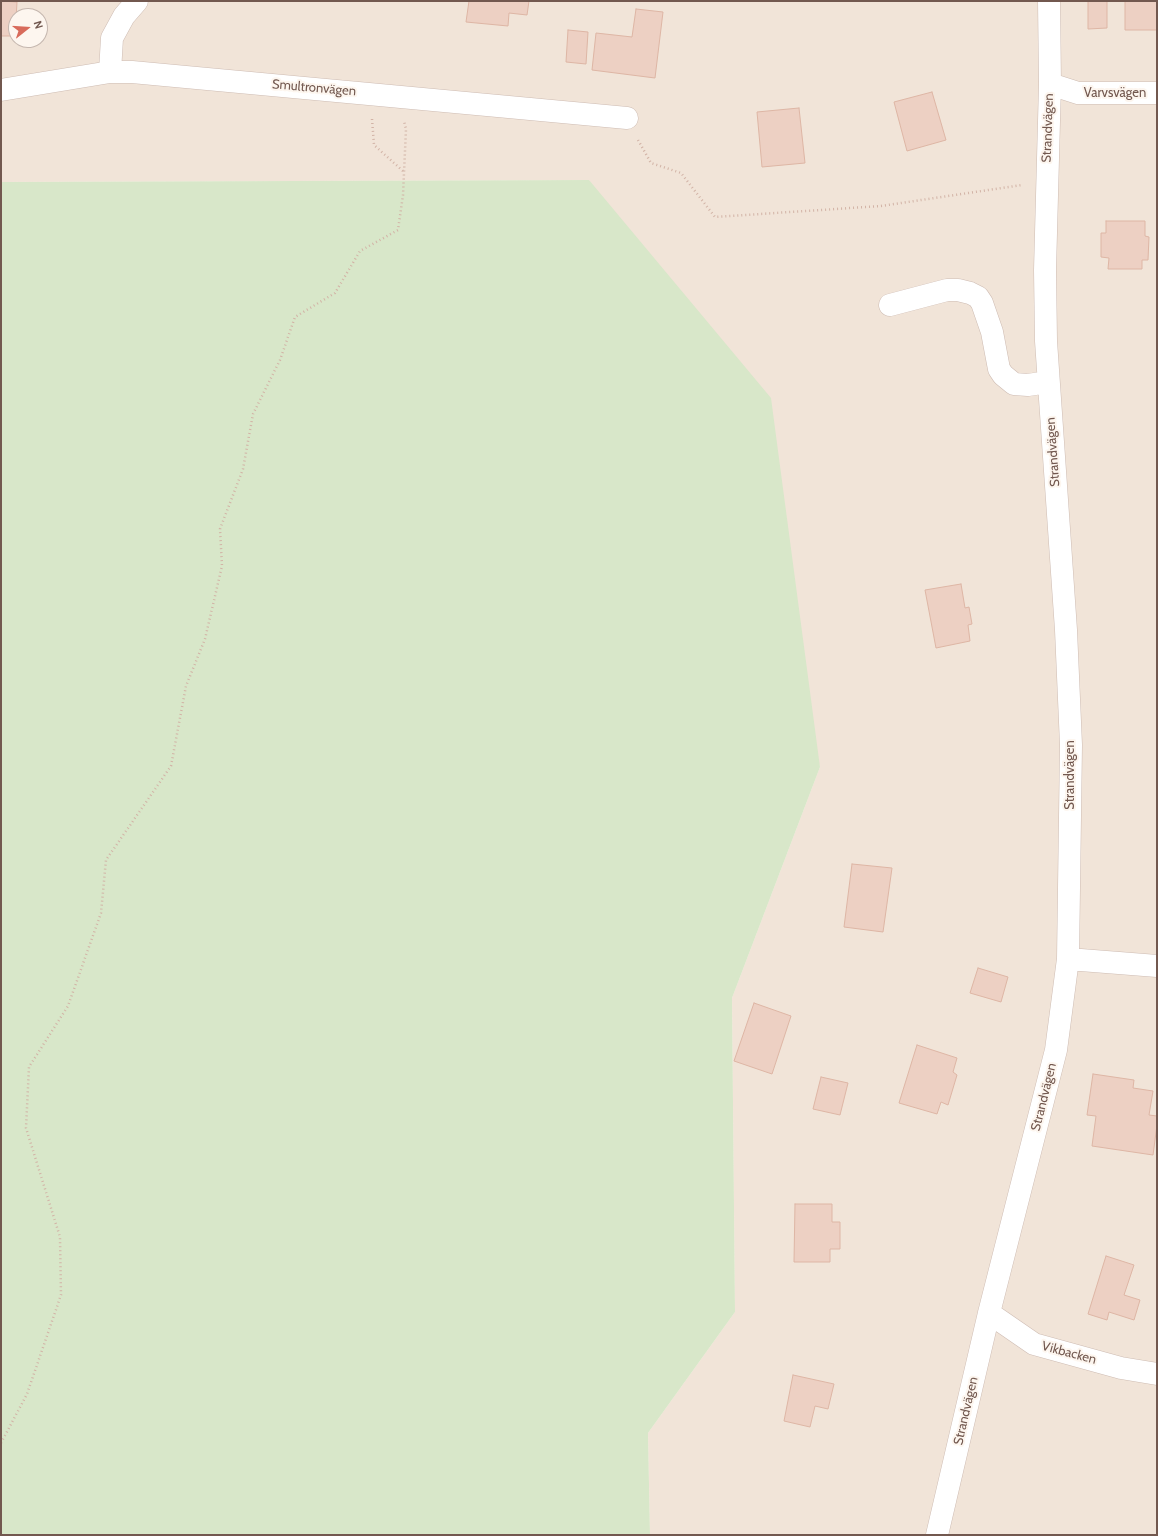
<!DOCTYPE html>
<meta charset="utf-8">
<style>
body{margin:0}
#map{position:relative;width:1158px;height:1536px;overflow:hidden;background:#faf2e9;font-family:Cabin,sans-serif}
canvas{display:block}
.frame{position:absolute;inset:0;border:2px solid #72584f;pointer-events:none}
.north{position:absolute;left:8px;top:8px;width:40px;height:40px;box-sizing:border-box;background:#fdf6ef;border:1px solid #c5b7af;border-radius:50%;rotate:73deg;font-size:11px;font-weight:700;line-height:16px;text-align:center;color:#72584f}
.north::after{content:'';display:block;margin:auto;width:14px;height:18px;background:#d86b5b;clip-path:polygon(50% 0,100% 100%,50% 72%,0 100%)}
</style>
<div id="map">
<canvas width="1158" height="1536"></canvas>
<div class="frame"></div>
<div class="north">N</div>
</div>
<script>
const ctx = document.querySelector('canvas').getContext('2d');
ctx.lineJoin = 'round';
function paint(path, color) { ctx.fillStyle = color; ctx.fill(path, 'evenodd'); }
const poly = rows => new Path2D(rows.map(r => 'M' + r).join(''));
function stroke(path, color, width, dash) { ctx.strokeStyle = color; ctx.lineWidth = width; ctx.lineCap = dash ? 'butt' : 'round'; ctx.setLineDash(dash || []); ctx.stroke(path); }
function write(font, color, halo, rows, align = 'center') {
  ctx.font = font + ' Cabin,sans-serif'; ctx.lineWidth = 4; ctx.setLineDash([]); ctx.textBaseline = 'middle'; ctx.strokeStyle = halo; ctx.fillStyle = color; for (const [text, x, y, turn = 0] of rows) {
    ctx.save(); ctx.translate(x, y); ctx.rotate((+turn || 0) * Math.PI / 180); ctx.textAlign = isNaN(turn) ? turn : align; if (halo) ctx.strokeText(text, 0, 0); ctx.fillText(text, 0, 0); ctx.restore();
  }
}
paint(poly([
 [1,1,1157,1,1157,1535,650,1535,648,1433,735,1312,732,998,820,767,589,180,1,182],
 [16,16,40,16,40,40,16,40]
]), '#f1e4d8');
paint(poly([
 [589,180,771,398,820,767,732,998,735,1312,648,1433,650,1535,1,1535,1,182]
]), '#d8e7c9');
const building = poly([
 [1,1,17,2,15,36,1,36,1,1],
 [469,1,529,1,527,15,509,13,508,26,466,22,469,1],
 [1088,1,1107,1,1107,28,1088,29,1088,1],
 [1125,1,1157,1,1157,30,1125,30,1125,1],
 [636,9,663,12,655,78,592,70,596,33,632,37,636,9],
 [568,30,588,32,586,64,566,62,568,30],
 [932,92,946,140,907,151,894,102,932,92],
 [799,108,805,163,762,167,757,112,799,108],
 [1106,221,1145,221,1145,236,1149,237,1148,260,1142,260,1142,269,1108,269,1109,258,1101,257,1101,233,1106,233,1106,221],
 [961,584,965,608,969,607,972,624,968,625,970,641,936,648,925,590,961,584],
 [852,864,892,868,883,932,844,927,852,864],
 [978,968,1008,977,1001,1002,970,993,978,968],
 [754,1003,791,1016,772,1074,734,1061,754,1003],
 [917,1045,957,1058,953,1072,957,1075,948,1105,941,1102,937,1114,899,1103,917,1045],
 [1093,1074,1134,1080,1133,1088,1153,1091,1149,1115,1157,1116,1157,1125,1153,1155,1092,1146,1096,1116,1087,1115,1093,1074],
 [821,1077,848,1083,840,1115,813,1109,821,1077],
 [795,1204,832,1204,832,1222,840,1222,840,1249,830,1249,830,1262,794,1262,795,1204],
 [1106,1256,1134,1265,1124,1295,1140,1300,1134,1320,1109,1312,1107,1320,1088,1314,1106,1256],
 [793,1375,834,1384,828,1409,815,1406,810,1427,784,1421,793,1375]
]);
paint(building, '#edd0c3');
stroke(building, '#deb6a5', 1);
const minor = poly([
 [110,72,112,38,124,16,137,1],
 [1050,84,1078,93,1157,93],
 [1,90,110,72,132,72,627,118],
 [890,305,947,290,958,290,970,293,978,297,982,303,992,332,999,369,1003,375,1014,384,1028,385,1048,382],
 [1068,959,1157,966],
 [989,1313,1034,1344,1121,1368,1157,1374],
 [937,1535,989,1313,1056,1050,1068,959,1071,745,1066,630,1046,341,1045,270,1050,84,1049,1]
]);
stroke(minor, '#cebcb3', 23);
stroke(poly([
 [372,119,374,145,404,172],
 [638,140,651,163,681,173,715,217,881,206,1022,185],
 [1,1443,27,1394,61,1295,60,1237,26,1128,29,1067,68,1006,101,913,106,860,171,766,186,686,205,639,222,566,220,529,243,469,253,414,280,360,295,317,335,293,360,251,398,230,403,195,406,129,404,121]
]), '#d2b3a6', 2.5, [1, 3]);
stroke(minor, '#fff', 22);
write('13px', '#72584f', '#fdf6ef', [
 ["Smultronvägen",314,88,5],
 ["Varvsvägen",1115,93],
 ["Strandvägen",1048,128,-88],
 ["Strandvägen",1053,452,-94],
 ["Strandvägen",1070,775,-90],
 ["Strandvägen",1044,1097,-76],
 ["Vikbacken",1069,1353,15],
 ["Strandvägen",966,1411,-77]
]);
</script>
